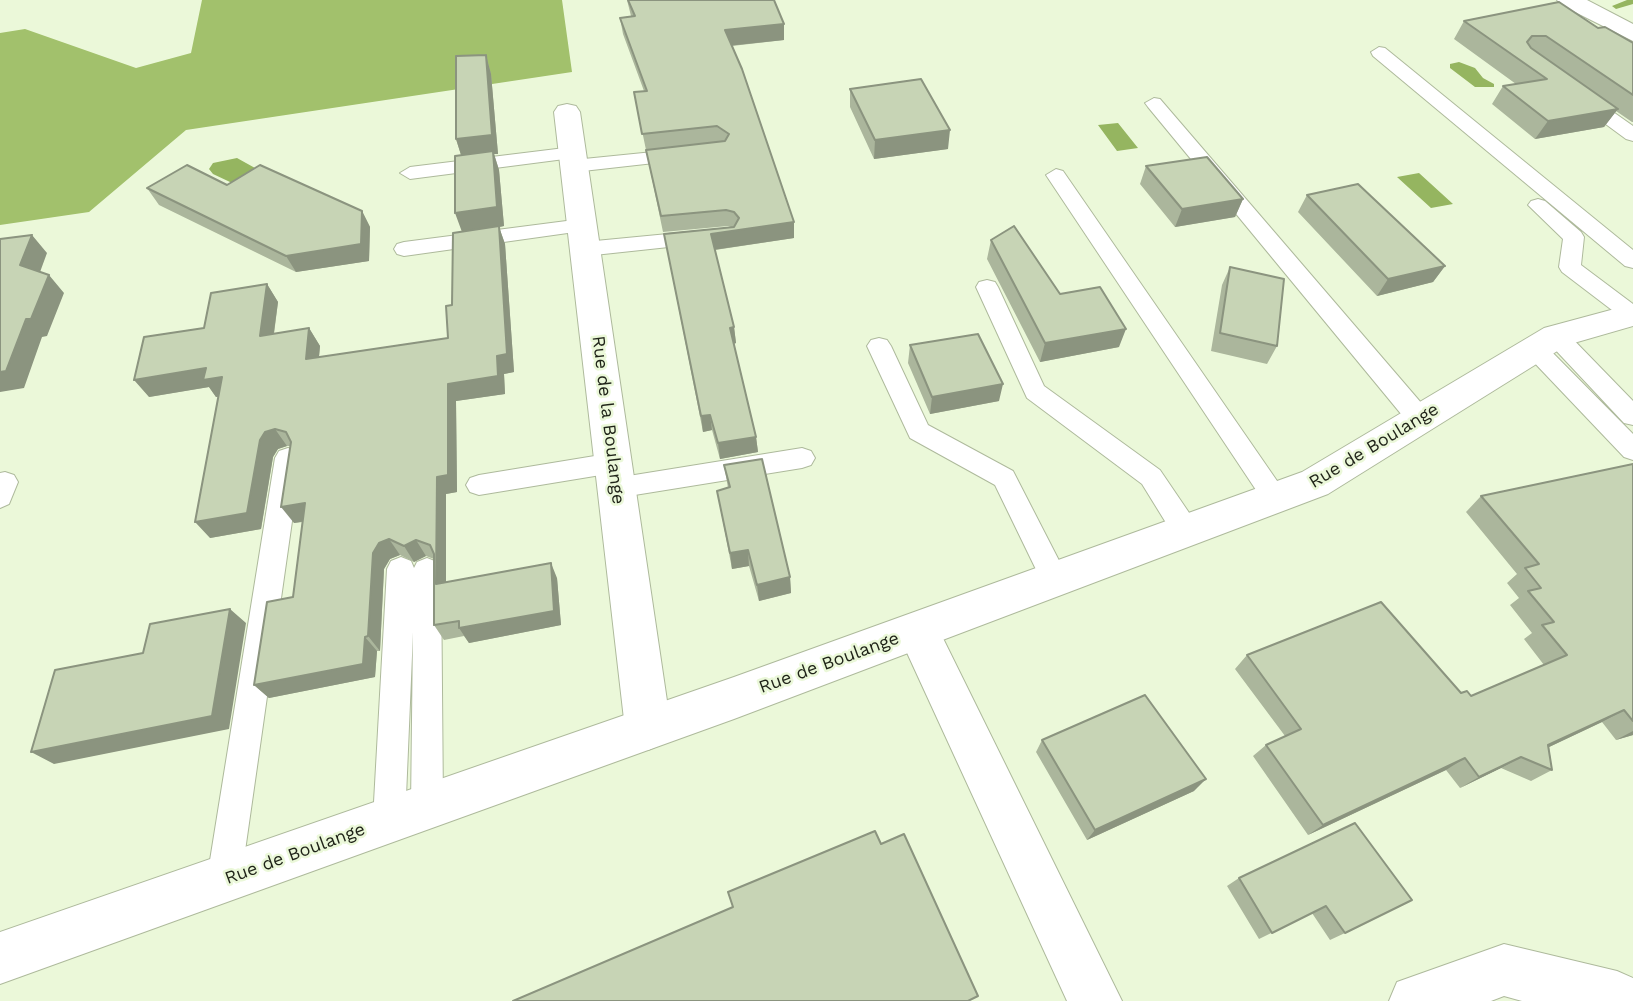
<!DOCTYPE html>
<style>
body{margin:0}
canvas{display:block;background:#ebf8d9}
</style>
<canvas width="1633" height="1001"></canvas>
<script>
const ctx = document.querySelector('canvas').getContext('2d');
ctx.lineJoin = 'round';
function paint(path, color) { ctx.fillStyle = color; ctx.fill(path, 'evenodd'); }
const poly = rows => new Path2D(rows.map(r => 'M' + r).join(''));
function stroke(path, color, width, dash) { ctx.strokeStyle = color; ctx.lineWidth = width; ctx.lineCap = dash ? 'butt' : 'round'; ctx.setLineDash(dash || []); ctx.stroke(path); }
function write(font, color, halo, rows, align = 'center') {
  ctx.font = font + ' "Work Sans",sans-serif'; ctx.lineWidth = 5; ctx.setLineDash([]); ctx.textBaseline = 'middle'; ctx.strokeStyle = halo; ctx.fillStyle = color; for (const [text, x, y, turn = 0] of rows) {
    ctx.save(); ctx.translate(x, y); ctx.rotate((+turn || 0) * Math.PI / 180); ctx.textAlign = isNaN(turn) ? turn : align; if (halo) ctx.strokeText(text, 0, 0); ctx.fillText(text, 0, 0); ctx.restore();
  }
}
paint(poly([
 [202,0,562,0,572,72,186,130,89,212,0,225,0,33,25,29,136,68,191,53]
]), '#a2c16c');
paint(poly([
 [1459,62,1475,68,1483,78,1494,84,1494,87,1475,87,1450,68,1450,64],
 [1118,123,1138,148,1117,151,1098,125],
 [237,158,255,168,257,173,240,183,230,182,213,174,209,169,213,163],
 [1419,173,1453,204,1431,208,1397,177]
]), '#95b560');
paint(poly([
 [1627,0,1633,0,1633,4,1616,9,1612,6,1627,0]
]), '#95b560');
const lane = poly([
 [1379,47,1385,48,1633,250,1633,268,1625,266,1373,56,1371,52,1379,47],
 [1583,94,1589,95,1633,126,1633,141,1626,139,1577,103,1574,99,1583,94],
 [1154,98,1160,99,1429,412,1432,419,1429,426,1420,428,1411,426,1148,107,1145,103,1154,98],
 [573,147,580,149,582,153,580,157,410,179,400,173,410,167,573,147],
 [683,149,693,155,690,159,574,172,564,166,574,160,683,149],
 [1056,169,1063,171,1284,491,1288,498,1284,505,1275,509,1266,505,1046,175,1056,169],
 [1538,199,1545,201,1581,232,1584,237,1581,265,1633,304,1633,323,1625,320,1562,272,1559,267,1563,239,1528,205,1531,201,1538,199],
 [582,219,589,220,592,225,589,230,404,256,397,254,394,249,397,244,404,242,582,219],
 [699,231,706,233,709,238,706,243,585,256,578,254,575,249,578,244,585,242,699,231],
 [987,280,995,282,998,287,1044,386,1160,470,1196,523,1199,531,1196,539,1186,542,1176,539,1142,484,1027,398,976,287,979,282,987,280],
 [1556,328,1564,330,1633,401,1633,425,1624,423,1548,342,1545,336,1548,330,1556,328],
 [879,338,887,340,891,346,928,425,1013,471,1069,580,1065,588,1055,592,1045,588,995,485,910,438,867,346,871,340,879,338],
 [1535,341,1543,343,1633,434,1633,460,1624,457,1527,355,1523,349,1527,343,1535,341],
 [288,448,297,451,301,458,241,879,236,891,224,896,212,891,207,879,275,458,279,451,288,448],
 [802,448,811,451,815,458,811,465,802,468,616,498,607,495,603,488,607,481,616,478,802,448],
 [613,453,622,456,626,463,622,470,613,473,479,495,470,492,466,485,470,478,479,475,613,453],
 [5,472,14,475,18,482,9,504,0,508,0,473,5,472],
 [401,557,411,561,414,568,417,562,427,558,437,562,441,570,443,807,439,819,427,823,415,819,411,807,413,632,405,820,401,832,389,836,377,832,373,820,387,569,391,561,401,557]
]);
const street = poly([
 [1557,0,1587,0,1633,24,1633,41,1561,5,1557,0],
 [567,104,576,106,580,112,671,728,664,743,648,750,632,743,625,728,554,112,558,106,567,104],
 [918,612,933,618,1122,1001,1067,1001,897,631,903,618,918,612],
 [1504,944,1617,971,1633,978,1633,1001,1522,1001,1504,996,1491,1001,1389,1001,1397,982,1504,944]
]);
const secondary = poly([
 [1633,304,1633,326,1567,345,1328,494,734,719,0,984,0,932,734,677,1302,472,1544,328,1633,304]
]);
stroke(lane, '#aeba9c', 2);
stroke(street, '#aeba9c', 2);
stroke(secondary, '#aeba9c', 2);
paint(lane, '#fff');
paint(street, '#fff');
paint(secondary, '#fff');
paint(poly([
 [627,0,774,0,784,24,784,40,732,46,794,222,794,238,715,250,734,327,736,343,734,344,756,437,758,452,720,459,712,430,703,432,664,234,731,227,728,226,663,232,634,92,644,91,623,34,620,18,631,16],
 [1464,21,1598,28,1633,43,1633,122,1632,122,1616,111,1604,127,1535,139,1492,104,1503,86,1516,84,1454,39],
 [486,55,491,74,498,154,494,154,499,170,504,226,499,227,505,244,514,372,504,374,505,394,456,401,457,492,446,494,446,582,557,578,561,625,469,643,464,636,444,640,434,625,434,559,426,556,414,562,400,555,390,559,384,569,380,651,377,651,375,677,269,698,254,685,293,597,303,522,294,523,291,446,287,446,278,449,273,457,261,529,210,538,218,397,216,397,209,387,149,397,204,328,267,284,278,302,274,334,309,328,320,346,319,357,448,338,462,232,461,155,456,139],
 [850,89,948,149,874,159,850,107],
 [1146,166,1243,199,1235,217,1175,227,1140,184],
 [227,185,362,211,370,227,369,261,296,272,159,205,147,188],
 [1307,195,1445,266,1433,282,1377,296,1298,212],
 [991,240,1060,294,1119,347,1040,362,987,259],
 [1230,267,1277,346,1267,364,1211,351,1222,285],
 [910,345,999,401,930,414,908,363],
 [1633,464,1633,735,1616,740,1602,722,1549,747,1552,770,1531,781,1501,768,1460,788,1446,770,1308,835,1253,756,1266,745,1285,736,1235,669,1247,655,1461,693,1471,696,1544,665,1524,639,1532,633,1510,605,1519,598,1507,583,1517,574,1466,512,1481,496],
 [724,465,790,577,791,593,759,601,749,566,732,569,717,491,728,488],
 [1042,740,1194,791,1087,840,1036,752],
 [1355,823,1345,933,1330,940,1312,913,1259,939,1227,886,1239,878]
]), '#abb69c');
paint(poly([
 [784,24,784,40,727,46,725,30],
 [486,55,491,74,498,154,494,154,499,170,504,226,499,227,505,244,514,372,504,374,505,394,456,401,457,492,446,494,446,599,436,584,437,477,448,384,462,232,455,213,462,158,456,139],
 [1618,109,1604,127,1535,139,1548,121],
 [950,130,948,149,874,159,875,140],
 [1243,199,1235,217,1175,227,1182,209],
 [362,211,370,227,369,261,296,272,286,256],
 [794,222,794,238,713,250,711,234],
 [32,235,47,253,36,283,20,265],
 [1445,266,1433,282,1377,296,1388,279],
 [49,275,64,293,47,336,42,337,24,388,0,392,0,372],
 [267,284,278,302,271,354,260,336],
 [734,327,736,343,732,344,730,328],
 [309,328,320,346,317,377,306,359],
 [1126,329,1119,347,1040,362,1045,343],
 [206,368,222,377,235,394,216,397,209,387,149,397,134,380],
 [1003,384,999,401,930,414,932,397],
 [710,415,712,430,703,432,701,416],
 [275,429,287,446,278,449,273,457,261,529,210,538,195,522,265,432],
 [756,437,758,452,720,459,718,443],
 [305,503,318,519,294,523,281,507],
 [389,539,400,555,390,559,384,569,380,651,368,636,373,553,379,543],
 [416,540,426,556,414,562,404,546],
 [748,550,749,566,732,569,730,553],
 [551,563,557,578,561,625,469,643,459,628],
 [790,577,791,593,759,601,757,585],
 [230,609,246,623,229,729,54,764,31,752],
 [365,637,377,651,375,677,269,698,254,685],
 [1624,710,1602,722,1528,757,1548,745],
 [1633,731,1633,735,1616,740],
 [1521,757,1501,768,1460,788,1479,777],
 [1465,758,1446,770,1308,835,1323,825],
 [1206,779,1194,791,1087,840,1095,830]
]), '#8b947f');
const building = poly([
 [628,0,774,0,784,24,725,30,742,69,794,222,711,234,734,327,730,328,756,437,718,443,710,415,701,416,664,234,734,227,739,218,734,212,726,210,661,216,646,150,725,141,729,134,717,126,642,134,634,92,647,91,620,18,635,16,628,0],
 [1559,2,1598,28,1605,27,1633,43,1633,95,1546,36,1532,36,1527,42,1531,48,1618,109,1548,121,1503,86,1547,79,1464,21,1559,2],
 [486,55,492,135,456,139,456,56,486,55],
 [921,79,950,130,875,140,850,89,921,79],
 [493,151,497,207,455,213,455,156,493,151],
 [1207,157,1243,199,1182,209,1146,166,1207,157],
 [187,165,227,185,260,165,362,211,361,244,286,256,147,188,187,165],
 [1358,184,1445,266,1388,279,1307,195,1358,184],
 [499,226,507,354,497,356,498,376,448,384,448,475,437,477,436,584,551,563,554,611,459,628,459,621,434,625,434,554,430,545,416,540,404,546,389,539,379,543,373,553,368,636,365,637,363,664,254,685,267,602,293,597,305,503,281,507,291,442,286,432,275,429,265,432,260,440,247,513,195,522,222,377,203,380,206,368,134,380,144,337,204,328,211,293,267,284,260,336,309,328,306,359,448,338,446,306,452,305,453,233,499,226],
 [1014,226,1060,294,1100,287,1126,329,1045,343,991,240,1014,226],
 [32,235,20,265,49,275,31,319,26,319,6,371,0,372,0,239,32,235],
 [1230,267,1284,279,1277,346,1220,333,1230,267],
 [978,334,1003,384,932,397,910,345,978,334],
 [762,459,790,577,757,585,748,550,730,553,717,491,730,487,724,465,762,459],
 [1633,464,1633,721,1624,710,1548,745,1552,770,1521,757,1479,777,1465,758,1323,825,1266,745,1301,729,1247,655,1381,602,1461,693,1467,691,1471,696,1567,655,1542,625,1554,622,1528,591,1541,588,1525,568,1539,564,1481,496,1633,464],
 [230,609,212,716,31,752,55,670,143,653,150,624,230,609],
 [1145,695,1206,779,1095,830,1042,740,1145,695],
 [1355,823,1412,900,1345,933,1326,906,1272,933,1239,878,1355,823],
 [875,831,881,844,904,834,978,996,968,1001,513,1001,733,907,728,892,875,831]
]);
paint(building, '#c7d4b5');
stroke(building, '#8b947f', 2);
write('18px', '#1f2318', '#ebf8d9', [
 ["Rue de la Boulange",608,420,83],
 ["Rue de Boulange",1374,446,-31],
 ["Rue de Boulange",829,663,-20],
 ["Rue de Boulange",295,854,-20]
]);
</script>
